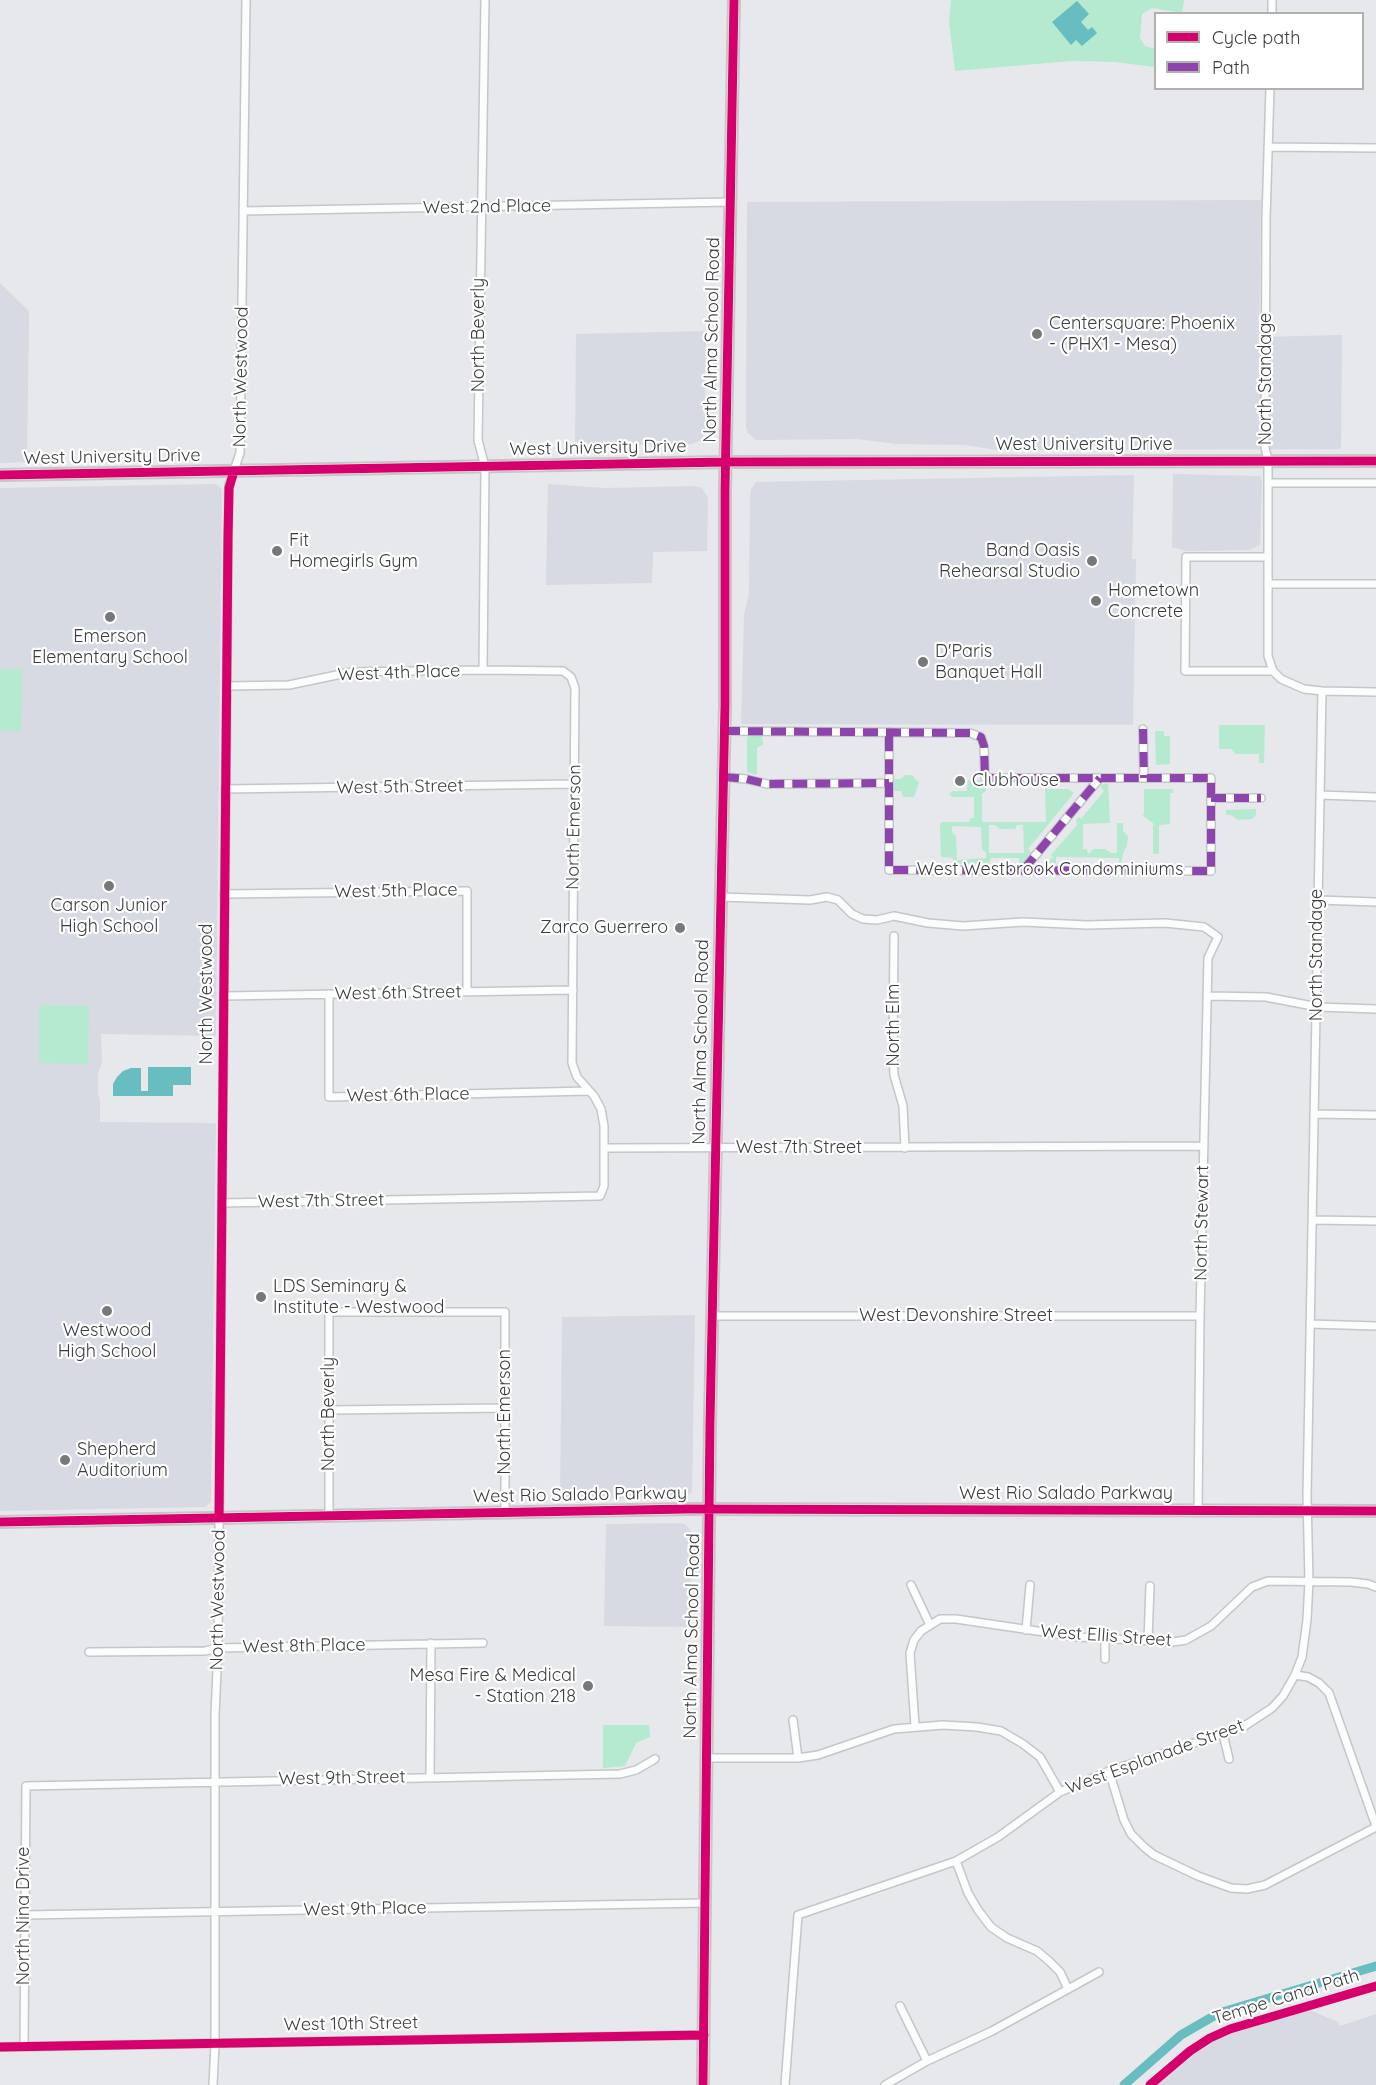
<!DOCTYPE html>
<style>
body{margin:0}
#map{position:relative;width:1376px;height:2085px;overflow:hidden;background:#e6e8eb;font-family:Quicksand,sans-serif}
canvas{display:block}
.legend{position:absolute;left:1154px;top:12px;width:210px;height:78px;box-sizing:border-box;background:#fff;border:2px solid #b1b1b1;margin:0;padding:8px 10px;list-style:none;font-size:18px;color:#3b3c3d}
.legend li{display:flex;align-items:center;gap:12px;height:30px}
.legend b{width:30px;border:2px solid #b1b1b1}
</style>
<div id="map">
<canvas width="1376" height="2085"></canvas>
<ul class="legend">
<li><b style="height:8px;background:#d6006c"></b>Cycle path</li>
<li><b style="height:8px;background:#8e44ad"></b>Path</li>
</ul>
</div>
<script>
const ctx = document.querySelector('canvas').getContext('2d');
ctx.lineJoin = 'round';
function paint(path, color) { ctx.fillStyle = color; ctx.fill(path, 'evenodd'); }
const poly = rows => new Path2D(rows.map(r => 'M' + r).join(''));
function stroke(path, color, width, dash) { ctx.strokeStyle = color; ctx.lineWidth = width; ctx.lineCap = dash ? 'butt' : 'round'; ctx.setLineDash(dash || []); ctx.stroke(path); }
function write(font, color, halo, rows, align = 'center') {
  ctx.font = font + ' Quicksand,sans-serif'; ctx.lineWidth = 4.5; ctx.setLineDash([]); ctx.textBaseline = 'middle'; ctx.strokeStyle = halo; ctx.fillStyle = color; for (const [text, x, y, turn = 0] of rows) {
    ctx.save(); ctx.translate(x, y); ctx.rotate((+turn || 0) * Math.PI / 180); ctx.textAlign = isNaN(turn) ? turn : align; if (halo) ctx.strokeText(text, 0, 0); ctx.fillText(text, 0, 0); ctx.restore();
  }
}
paint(poly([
 [1261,200,1259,337,1342,335,1341,449,998,450,964,445,897,444,857,439,756,440,748,433,746,428,747,202],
 [0,283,29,311,27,462,0,463],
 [706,331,705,431,702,440,692,444,575,446,576,334],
 [1173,474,1260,476,1262,482,1260,545,1249,550,1186,551,1172,547],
 [1134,475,1132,559,1136,559,1133,725,741,724,744,615,749,593,750,497,751,489,756,482],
 [215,484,220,487,222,491,216,1036,101,1034,102,1062,98,1074,98,1095,100,1099,100,1122,216,1123,211,1502,205,1507,0,1511,0,488],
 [548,484,605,488,695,486,702,488,708,498,707,551,653,552,652,583,546,585],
 [695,1315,692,1492,683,1498,560,1499,562,1317],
 [679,1523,685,1524,691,1530,691,1627,604,1626,606,1524],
 [1310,2010,1338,2022,1340,2026,1376,2014,1376,2085,1158,2085,1196,2053,1216,2040,1233,2033]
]), '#d7dae2');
paint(poly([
 [951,0,1184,0,1182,13,1152,8,1142,14,1140,38,1145,46,1155,49,1155,67,1115,62,1071,61,955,71,949,22],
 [0,669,22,669,21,731,0,731],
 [1219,725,1265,725,1264,763,1259,763,1259,754,1236,754,1231,749,1219,749],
 [1164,731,1164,736,1170,736,1170,764,1156,765,1155,731],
 [752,735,762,736,763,745,757,748,757,775,747,772,747,737],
 [905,775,912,775,919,783,914,797,903,797,901,791,893,791,893,779,901,779],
 [968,780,986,781,986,792,982,793,982,822,1046,822,1045,789,1068,789,1074,793,1028,849,1032,853,1022,865,1019,865,1019,858,991,858,989,864,953,864,953,858,941,857,940,824,942,822,970,822,970,818,974,818,974,797,952,797,949,794,953,791,967,791],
 [989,825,995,825,1000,829,1015,829,1017,825,1023,825,1024,853,989,853],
 [952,826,981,827,982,849,986,853,986,858,957,860,956,836,952,832],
 [1108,783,1110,823,1083,824,1083,849,1087,849,1088,854,1094,849,1105,849,1111,853,1117,853,1117,823,1123,823,1123,831,1128,836,1127,846,1123,853,1121,865,1119,865,1119,858,1056,857,1056,864,1046,864,1053,857,1051,855,1077,825,1076,820,1079,817,1081,819,1104,791,1101,787,1101,785],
 [1144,789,1173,789,1173,793,1170,793,1170,824,1159,825,1159,854,1153,854,1153,823,1143,816,1144,813],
 [1256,809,1256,815,1252,819,1238,820,1231,815,1226,815,1226,810],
 [39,1005,89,1006,88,1064,39,1063],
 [603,1725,649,1725,650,1737,636,1743,625,1766,603,1768]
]), '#b5e9d0');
paint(poly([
 [1077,1,1089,14,1081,22,1088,30,1092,27,1097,33,1082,46,1076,40,1071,45,1052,22],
 [148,1067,191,1067,191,1085,173,1085,173,1096,113,1096,113,1084,117,1077,123,1071,131,1068,141,1068,141,1091,148,1091]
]), '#68bdc0');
stroke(poly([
 [1124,2085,1181,2035,1219,2013,1376,1966]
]), '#68bdc0', 9);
const minor = poly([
 [1272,14,1272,0],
 [1268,147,1376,148],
 [243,211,731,202],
 [1268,483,1376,483],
 [1268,557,1186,557,1185,671,1273,671],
 [1268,584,1376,584],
 [483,670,485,467,478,440,485,0],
 [1322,691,1376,692],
 [1143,729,1144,778],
 [725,731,970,733,981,737,984,746,985,778,1211,778,1211,871,889,870,889,732],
 [724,777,746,779,767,784,889,783],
 [225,789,575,784],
 [1320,795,1376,797],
 [1211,798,1261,798],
 [1024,869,1100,778],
 [224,894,467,891,467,992],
 [721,897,810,900,827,897,838,900,852,914,863,919,877,920,894,916,928,923,963,926,1023,922,1087,925,1165,923,1204,927,1218,937,1208,958,1200,1316,1198,1511],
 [1318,900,1376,902],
 [894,936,893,1054,894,1075,903,1106,905,1148],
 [329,994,329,1097,589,1091],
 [224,996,573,990],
 [1208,996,1266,997,1318,1007,1376,1009],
 [1314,1114,1376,1115],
 [604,1148,1204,1146],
 [222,1203,600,1196,604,1186,604,1126,601,1109,594,1096,577,1077,572,1063,575,688,571,677,563,671,483,670,351,672,289,685,227,686],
 [1313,1220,1376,1221],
 [712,1316,1200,1316],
 [1310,1324,1376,1326],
 [329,1410,504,1408],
 [329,1516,329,1312,505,1312,505,1512],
 [911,1585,930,1625],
 [1026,1630,1030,1585],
 [1148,1641,1150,1586],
 [89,1652,205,1651,218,1648,483,1643],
 [1105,1659,1105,1639],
 [1295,1675,1308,1677,1319,1683,1329,1693,1376,1826],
 [793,1720,798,1758],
 [915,1726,910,1653,914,1640,921,1631,940,1619,956,1619,1078,1637,1173,1642,1186,1640,1211,1626,1252,1587,1268,1581,1351,1582,1368,1584,1376,1587],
 [1223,1734,1229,1759],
 [707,1758,798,1758,818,1755,894,1729,943,1725,977,1727,1001,1731,1023,1744,1040,1757,1060,1792],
 [1109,1771,1124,1820,1131,1834,1144,1847,1154,1855,1198,1876,1231,1888,1247,1889,1265,1885,1376,1827],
 [430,1777,431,1643],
 [956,1861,968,1893,978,1910,991,1927,1007,1938,1037,1951,1049,1961,1060,1972,1068,1989],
 [24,1915,706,1903],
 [900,2006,927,2061],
 [24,2046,26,1786,620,1774,636,1770,655,1759],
 [0,2047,704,2035],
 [213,2085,215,2044,215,1715,218,1648,228,538,229,485,240,453,246,0],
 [785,2085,798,1915,956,1861,998,1837,1060,1792,1109,1771,1243,1727,1272,1708,1283,1696,1295,1675,1302,1657,1307,1620,1309,1581,1307,1496,1322,691,1304,689,1281,679,1273,671,1268,656,1268,461,1265,447,1266,219,1270,88],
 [885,2085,927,2061,992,2031,1099,1972]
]);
const secondary = poly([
 [0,475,727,462,1376,461],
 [0,1522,688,1509,1376,1511],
 [703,2085,710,1421,725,705,725,490,734,0]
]);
stroke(minor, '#c4c6c8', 10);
stroke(secondary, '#c4c6c8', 14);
stroke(minor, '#fbfcfc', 7);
stroke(secondary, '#fbfcfc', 10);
stroke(poly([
 [1143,729,1144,778],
 [725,731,970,733,981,737,984,746,985,778,1211,778,1211,871,889,870,889,732],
 [724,777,746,779,767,784,889,783],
 [1211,798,1261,798],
 [1024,869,1100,778]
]), '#8e44ad', 8, [15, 8]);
stroke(poly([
 [0,475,727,462,1376,461],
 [219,1518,228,538,229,488,234,471],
 [0,1522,688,1509,1376,1511],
 [0,2047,704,2035],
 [703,2085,710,1421,725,705,725,490,734,0],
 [1150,2085,1190,2051,1210,2038,1230,2029,1376,1986]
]), '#d6006c', 9);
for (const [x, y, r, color] of [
 [1037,334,6,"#77787a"],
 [277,551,6,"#77787a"],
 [1092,561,6,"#77787a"],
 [1096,601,6,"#77787a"],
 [110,617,6,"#77787a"],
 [923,662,6,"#77787a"],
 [960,781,6,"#77787a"],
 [109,886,6,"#77787a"],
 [680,928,6,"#77787a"],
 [261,1297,6,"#77787a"],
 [107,1311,6,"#77787a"],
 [65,1460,6,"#77787a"],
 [588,1686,6,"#77787a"]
]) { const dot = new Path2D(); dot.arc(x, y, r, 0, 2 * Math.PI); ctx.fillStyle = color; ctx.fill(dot); stroke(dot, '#fff', 2); }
write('18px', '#3b3c3d', '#fff', [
 ["West 2nd Place",487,207,-1],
 ["North Beverly",479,335,-90],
 ["North Alma School Road",712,340,-89],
 ["North Westwood",241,377,-89],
 ["North Standage",1266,379,-90],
 ["West University Drive",1084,445],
 ["West University Drive",598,448,-1],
 ["West University Drive",112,457,-1],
 ["West 4th Place",399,673,-2],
 ["West 5th Street",400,787,-1],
 ["North Emerson",574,827,-89],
 ["West Westbrook Condominiums",1050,870],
 ["West 5th Place",396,891,-1],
 ["North Standage",1317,955,-90],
 ["West 6th Street",398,993,-1],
 ["North Westwood",207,994,-90],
 ["North Elm",894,1025,-90],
 ["North Alma School Road",701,1042,-89],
 ["West 6th Place",408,1095,-1],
 ["West 7th Street",799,1148],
 ["West 7th Street",321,1201,-1],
 ["North Stewart",1202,1223,-89],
 ["West Devonshire Street",956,1316],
 ["North Emerson",505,1412,-90],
 ["North Beverly",329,1414,-90],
 ["West Rio Salado Parkway",1066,1494],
 ["West Rio Salado Parkway",580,1495,-1],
 ["North Westwood",218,1600,-89],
 ["North Alma School Road",692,1636,-89],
 ["West Ellis Street",1106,1636,4],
 ["West 8th Place",304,1646,-1],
 ["West Esplanade Street",1155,1757,-20],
 ["West 9th Street",342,1778,-1],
 ["West 9th Place",365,1909,-1],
 ["North Nina Drive",24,1916,-90],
 ["Tempe Canal Path",1286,1997,-17],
 ["West 10th Street",351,2024,-1]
]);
write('18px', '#3b3c3d', '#fff', [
 ["Centersquare: Phoenix",1049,324],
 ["- (PHX1 - Mesa)",1049,345],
 ["Fit",289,541],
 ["Homegirls Gym",289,562],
 ["Band Oasis",1080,551,"right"],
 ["Rehearsal Studio",1080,572,"right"],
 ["Hometown",1108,591],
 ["Concrete",1108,612],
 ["Emerson",110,637,"center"],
 ["Elementary School",110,658,"center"],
 ["D'Paris",935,652],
 ["Banquet Hall",935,673],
 ["Clubhouse",972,781],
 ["Carson Junior",109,906,"center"],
 ["High School",109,927,"center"],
 ["Zarco Guerrero",668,928,"right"],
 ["LDS Seminary &",273,1287],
 ["Institute - Westwood",273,1308],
 ["Westwood",107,1331,"center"],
 ["High School",107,1352,"center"],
 ["Shepherd",77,1450],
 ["Auditorium",77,1471],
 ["Mesa Fire & Medical",576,1676,"right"],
 ["- Station 218",576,1697,"right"]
], 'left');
</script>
